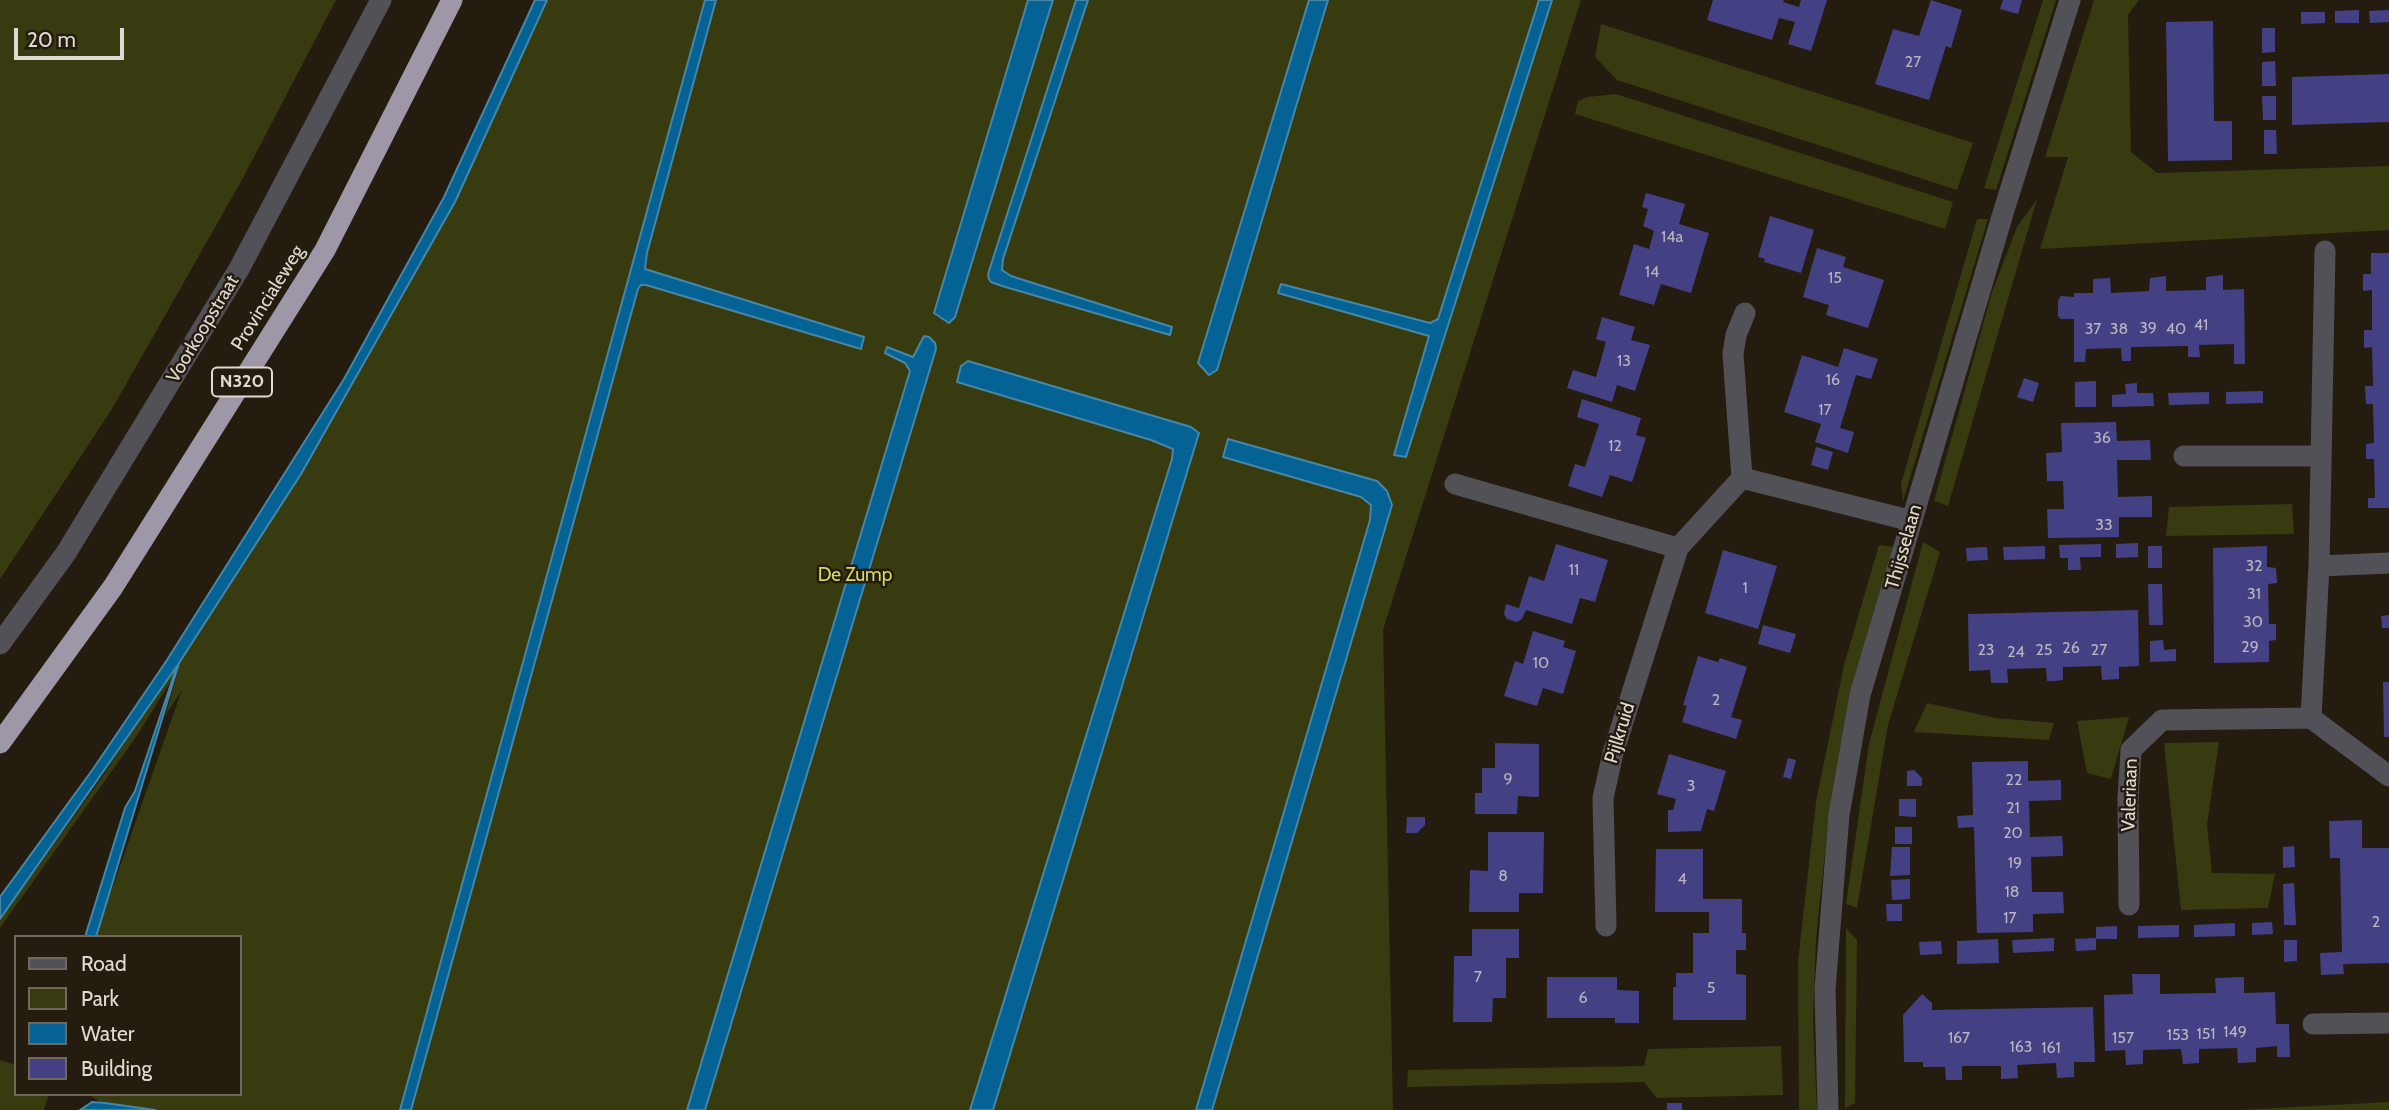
<!DOCTYPE html>
<style>
body{margin:0}
#map{position:relative;width:2389px;height:1110px;overflow:hidden;background:#251c10;font-family:Cabin,sans-serif}
canvas{display:block}
.legend{position:absolute;left:14px;top:935px;width:228px;height:161px;box-sizing:border-box;background:#251c10;border:2px solid #70685e;margin:0;padding:9px 12px;list-style:none;font-size:21px;color:#e0dad2}
.legend li{display:flex;align-items:center;gap:14px;height:35px}
.legend b{width:35px;border:2px solid #70685e}
.scale{position:absolute;left:14px;top:28px;width:110px;height:32px;box-sizing:border-box;border:4px solid #e0dad2;border-top:0;padding-left:9px;font-size:21px;line-height:24px;white-space:nowrap;color:#e0dad2;-webkit-text-stroke:5px #251c10;paint-order:stroke}
</style>
<div id="map">
<canvas width="2389" height="1110"></canvas>
<ul class="legend">
<li><b style="height:9px;background:#535158"></b>Road</li>
<li><b style="height:19px;background:#383a0f"></b>Park</li>
<li><b style="height:19px;background:#046394"></b>Water</li>
<li><b style="height:19px;background:#434184"></b>Building</li>
</ul>
<div class="scale">20 m</div>
</div>
<script>
const ctx = document.querySelector('canvas').getContext('2d');
ctx.lineJoin = 'round';
function paint(path, color) { ctx.fillStyle = color; ctx.fill(path, 'evenodd'); }
const poly = rows => new Path2D(rows.map(r => 'M' + r).join(''));
function stroke(path, color, width, dash) { ctx.strokeStyle = color; ctx.lineWidth = width; ctx.lineCap = dash ? 'butt' : 'round'; ctx.setLineDash(dash || []); ctx.stroke(path); }
function write(font, color, halo, rows, align = 'center') {
  ctx.font = font + ' Cabin,sans-serif'; ctx.lineWidth = 5; ctx.setLineDash([]); ctx.textBaseline = 'middle'; ctx.strokeStyle = halo; ctx.fillStyle = color; for (const [text, x, y, turn = 0] of rows) {
    ctx.save(); ctx.translate(x, y); ctx.rotate((+turn || 0) * Math.PI / 180); ctx.textAlign = isNaN(turn) ? turn : align; if (halo) ctx.strokeText(text, 0, 0); ctx.fillText(text, 0, 0); ctx.restore();
  }
}
paint(poly([
 [0,0,336,0,243,178,112,409,0,579],
 [547,0,1581,0,1383,630,1393,1110,137,1110,104,1105,88,1094,240,1094,240,937,95,937,182,690,165,716,179,668,136,737,0,928,0,919,102,777,301,474,388,322,491,123],
 [2043,0,2056,0,1996,190,1984,188],
 [2094,0,2139,0,2128,15,2131,152,2157,173,2389,166,2389,230,2040,249,2068,157,2045,157],
 [1601,24,1973,143,1957,190,1617,80,1595,57],
 [1616,94,1953,202,1945,229,1575,114,1578,101,1588,97],
 [2037,199,1948,506,1934,501,1992,292,2017,227],
 [1977,219,1988,219,1903,501,1901,484],
 [2292,504,2294,534,2166,536,2169,507],
 [1923,542,1940,552,1888,725,1857,908,1846,904,1869,744],
 [1879,545,1894,547,1828,824,1816,939,1813,1020,1817,1110,1799,1110,1798,961,1816,802,1844,665],
 [1927,703,1996,718,2054,723,2049,740,1914,732],
 [2129,717,2111,779,2087,773,2077,721],
 [2219,742,2207,825,2212,873,2275,874,2268,908,2181,910,2164,743],
 [1846,928,1857,940,1855,1103,1845,1108],
 [1781,1046,1783,1095,1657,1098,1644,1082,1407,1087,1408,1070,1644,1066,1648,1049],
 [0,1060,16,1065,16,1094,49,1094,44,1110,0,1110],
 [2389,1102,2389,1110,2240,1110]
]), '#383a0f');
const water = poly([
 [535,0,547,0,455,202,301,474,179,663,96,937,85,937,125,808,135,791,177,666,0,919,0,897,93,769,167,660,344,379,444,197,535,0],
 [705,0,716,0,647,253,645,269,864,337,861,349,646,285,641,285,638,289,411,1110,400,1110,705,0],
 [1028,0,1053,0,955,317,949,323,934,313,1028,0],
 [1076,0,1088,0,1003,259,1002,270,1011,276,1172,327,1170,335,1002,286,991,282,989,279,988,274,1076,0],
 [1309,0,1328,0,1217,370,1209,375,1198,363,1309,0],
 [1539,0,1552,0,1406,457,1394,455,1429,336,1278,293,1281,284,1430,323,1438,319,1539,0],
 [924,336,929,337,935,343,936,349,705,1110,687,1110,910,371,905,363,885,353,887,347,913,357,924,336],
 [968,361,1191,427,1199,433,993,1110,970,1110,1172,459,1173,449,1151,440,957,382,961,366,968,361],
 [1228,439,1377,481,1387,491,1392,505,1212,1110,1196,1110,1370,520,1371,505,1361,497,1223,457,1228,439],
 [92,1102,105,1103,155,1110,80,1110,92,1102]
]);
paint(water, '#046394');
stroke(water, '#4687a7', 2);
paint(poly([
 [1713,0,1784,0,1783,2,1799,7,1801,0,1827,0,1811,51,1788,44,1795,22,1779,18,1772,40,1707,20],
 [1931,0,1962,10,1951,48,1946,46,1929,100,1875,84,1893,29,1919,36],
 [2003,0,2022,0,2018,14,2000,9],
 [2359,10,2359,23,2335,23,2335,11],
 [2389,10,2389,22,2370,23,2369,11],
 [2301,12,2325,12,2325,23,2301,24],
 [2213,21,2214,121,2232,121,2232,160,2168,161,2166,22],
 [2262,28,2275,28,2275,52,2262,53],
 [2275,61,2276,86,2262,86,2262,62],
 [2389,74,2389,122,2292,125,2292,77],
 [2262,96,2276,96,2276,120,2263,120],
 [2264,130,2276,130,2277,154,2264,154],
 [1646,193,1685,204,1679,224,1709,233,1691,293,1661,284,1654,305,1619,295,1634,244,1649,249,1654,231,1643,226,1648,209,1642,207],
 [1770,216,1814,230,1801,273,1764,262,1765,259,1758,257],
 [1817,248,1846,257,1843,267,1884,280,1868,328,1826,315,1829,305,1803,297],
 [2371,253,2389,253,2389,508,2368,508,2368,498,2375,498,2374,459,2366,459,2366,444,2374,443,2373,404,2366,404,2365,386,2373,386,2372,347,2364,348,2364,330,2372,330,2372,290,2363,291,2363,274,2371,274],
 [2223,275,2223,290,2244,289,2245,364,2234,364,2234,344,2199,345,2200,357,2188,357,2188,346,2131,347,2131,361,2122,361,2121,348,2086,349,2085,362,2074,362,2074,319,2061,319,2058,316,2058,300,2061,296,2074,297,2074,293,2093,293,2093,279,2110,278,2111,293,2149,291,2150,278,2166,276,2166,291,2206,290,2206,277],
 [1602,317,1635,327,1631,340,1650,345,1635,391,1617,385,1612,402,1567,388,1573,370,1596,377,1606,342,1596,339],
 [1844,348,1878,359,1871,379,1856,375,1840,428,1854,432,1848,453,1815,442,1821,424,1784,412,1802,355,1838,367],
 [2024,378,2039,383,2033,402,2017,397],
 [2096,381,2096,407,2075,407,2075,382],
 [2137,383,2137,393,2153,393,2154,406,2112,407,2112,395,2126,394,2125,384],
 [2263,391,2263,403,2226,404,2226,392],
 [2209,392,2209,404,2169,405,2168,393],
 [1582,399,1641,418,1636,435,1646,438,1632,482,1610,475,1602,497,1568,486,1575,464,1585,467,1599,424,1577,417],
 [2116,422,2117,441,2150,440,2151,460,2117,460,2118,497,2152,496,2152,517,2119,517,2119,537,2048,538,2047,509,2064,509,2063,481,2047,481,2046,453,2062,452,2061,423],
 [1816,447,1833,452,1828,470,1811,465],
 [2138,543,2138,557,2116,558,2116,544],
 [1556,544,1608,560,1595,602,1580,598,1572,624,1526,610,1522,619,1517,622,1507,619,1504,614,1506,604,1519,608,1529,576,1544,581],
 [2101,544,2101,557,2080,557,2081,570,2068,570,2068,558,2060,558,2059,545],
 [2045,546,2045,559,2004,560,2003,547],
 [2148,546,2162,546,2162,568,2148,568],
 [2267,546,2267,567,2276,568,2277,583,2268,584,2269,624,2276,624,2276,640,2269,641,2269,662,2214,663,2213,548],
 [1987,547,1988,560,1967,561,1966,548],
 [1723,550,1777,566,1758,629,1705,613],
 [2148,584,2162,584,2163,625,2149,625],
 [2138,610,2139,666,2119,667,2119,679,2102,680,2101,666,2063,667,2063,680,2055,681,2047,681,2046,668,2007,669,2008,683,1991,683,1990,670,1969,671,1968,614],
 [2389,615,2389,628,2382,628,2381,616],
 [1763,625,1796,634,1790,653,1758,644],
 [1533,631,1565,641,1563,647,1576,651,1563,694,1543,688,1537,706,1504,696,1515,661,1523,664],
 [2163,640,2164,650,2176,649,2176,661,2150,662,2150,641],
 [1698,656,1718,662,1720,658,1747,667,1731,717,1742,720,1736,739,1682,722,1687,706,1683,705],
 [2383,682,2389,682,2389,737,2384,737],
 [1495,743,1539,744,1539,797,1518,796,1517,814,1475,814,1475,793,1482,793,1482,768,1495,768],
 [1669,754,1726,771,1714,811,1707,809,1701,831,1668,832,1668,810,1673,810,1676,799,1657,794],
 [1788,758,1796,760,1791,779,1783,777],
 [2028,761,2028,781,2061,780,2061,800,2029,801,2030,837,2062,836,2063,846,2063,856,2031,857,2032,892,2063,892,2064,913,2033,914,2033,932,1977,933,1974,827,1958,828,1957,816,1973,815,1972,762],
 [1914,770,1922,778,1922,786,1907,786,1907,771],
 [1899,799,1916,799,1916,817,1899,816],
 [1407,817,1425,817,1425,825,1417,833,1406,833],
 [2362,820,2362,848,2389,848,2389,963,2343,964,2344,974,2321,975,2320,953,2342,952,2340,858,2330,858,2329,821],
 [1895,827,1912,827,1912,844,1895,844],
 [1488,832,1544,832,1543,893,1519,893,1519,912,1469,912,1470,870,1488,871],
 [2294,846,2295,867,2283,868,2283,847],
 [1892,847,1910,847,1910,875,1890,876],
 [1656,849,1703,849,1703,899,1742,899,1742,933,1746,933,1746,950,1736,950,1736,974,1746,975,1746,1020,1673,1020,1673,987,1676,987,1676,973,1693,973,1693,933,1709,933,1709,912,1655,912],
 [1910,879,1910,899,1892,900,1891,880],
 [2294,883,2296,925,2284,925,2283,884],
 [1886,904,1902,904,1902,921,1887,921],
 [2272,922,2273,934,2252,935,2252,923],
 [2235,923,2235,936,2194,937,2194,925],
 [2179,925,2179,937,2138,938,2138,926],
 [2117,926,2117,939,2096,939,2096,950,2076,951,2075,939,2096,938,2096,927],
 [1472,929,1519,929,1519,958,1506,958,1506,998,1493,998,1492,1022,1453,1022,1454,956,1472,956],
 [2054,938,2054,951,2013,953,2012,940],
 [1998,939,1999,963,1957,964,1957,941],
 [2284,940,2297,940,2297,961,2284,962],
 [1941,941,1942,954,1920,955,1919,942],
 [2132,974,2160,974,2160,994,2216,993,2215,978,2244,977,2244,993,2275,992,2276,1024,2289,1024,2290,1057,2277,1057,2277,1046,2256,1048,2256,1062,2238,1063,2237,1048,2199,1049,2199,1063,2183,1064,2181,1049,2143,1050,2143,1064,2126,1065,2125,1050,2105,1051,2104,995,2133,994],
 [1547,977,1617,977,1617,990,1639,991,1639,1023,1615,1023,1615,1018,1547,1018],
 [1922,994,1932,1003,1932,1010,2093,1007,2095,1062,2074,1062,2074,1077,2057,1078,2056,1063,2017,1065,2018,1078,2001,1079,2001,1066,1962,1066,1962,1080,1946,1080,1945,1067,1923,1067,1923,1062,1904,1062,1903,1015],
 [1667,1103,1682,1103,1682,1110,1667,1110]
]), '#434184');
stroke(poly([
 [2184,456,2321,456],
 [1742,478,1733,354,1736,335,1745,313],
 [1455,484,1678,548],
 [2319,566,2389,563],
 [0,644,66,553,239,269,381,0],
 [2311,718,2319,566,2325,251],
 [2129,905,2128,799,2131,750,2162,720,2311,718,2389,776],
 [1606,926,1603,798,1613,753,1678,548,1742,478,1912,521],
 [2313,1024,2389,1023],
 [1828,1110,1825,989,1839,815,1860,695,2004,210,2070,0]
]), '#535158', 21);
stroke(poly([
 [0,743,113,587,325,250,452,0]
]), '#9d97a8', 21);
write('16px', '#b9b4be', null, [
 ["27",1913,62],
 ["14a",1672,237],
 ["14",1652,272],
 ["15",1835,278],
 ["41",2201,325],
 ["39",2148,328],
 ["37",2093,329],
 ["38",2119,329],
 ["40",2176,329],
 ["13",1624,361],
 ["16",1833,380],
 ["17",1825,410],
 ["36",2102,438],
 ["12",1615,446],
 ["33",2104,525],
 ["32",2254,566],
 ["11",1574,570],
 ["1",1745,588],
 ["31",2254,594],
 ["30",2253,622],
 ["29",2250,647],
 ["26",2071,648],
 ["23",1986,650],
 ["25",2044,650],
 ["27",2099,650],
 ["24",2016,652],
 ["10",1541,663],
 ["2",1716,700],
 ["9",1508,779],
 ["22",2014,780],
 ["3",1691,786],
 ["21",2013,808],
 ["20",2013,833],
 ["19",2015,863],
 ["8",1503,876],
 ["4",1682,879],
 ["18",2012,892],
 ["17",2010,918],
 ["2",2376,922],
 ["7",1478,977],
 ["5",1711,988],
 ["6",1583,998],
 ["149",2235,1032],
 ["151",2206,1034],
 ["153",2178,1035],
 ["167",1959,1038],
 ["157",2123,1038],
 ["163",2021,1047],
 ["161",2051,1048]
]);
for (const [x, y, w] of [
 [242,382,60]
]) { const box = new Path2D(); box.roundRect(x - w / 2, y - 14.5, w, 29, 5); ctx.fillStyle = '#251c10'; ctx.fill(box); stroke(box, '#e0dad2', 2); }
write('bold 18px', '#e0dad2', null, [
 ["N320",242,382]
]);
write('19px', '#e0dad2', '#251c10', [
 ["Provincialeweg",268,298,-58],
 ["Voorkoopstraat",203,329,-59],
 ["Thijsselaan",1904,547,-74],
 ["Pijlkruid",1620,733,-73],
 ["Valeriaan",2130,795,-88]
]);
write('19px', '#d3da66', '#251c10', [
 ["De Zump",855,575]
]);
</script>
